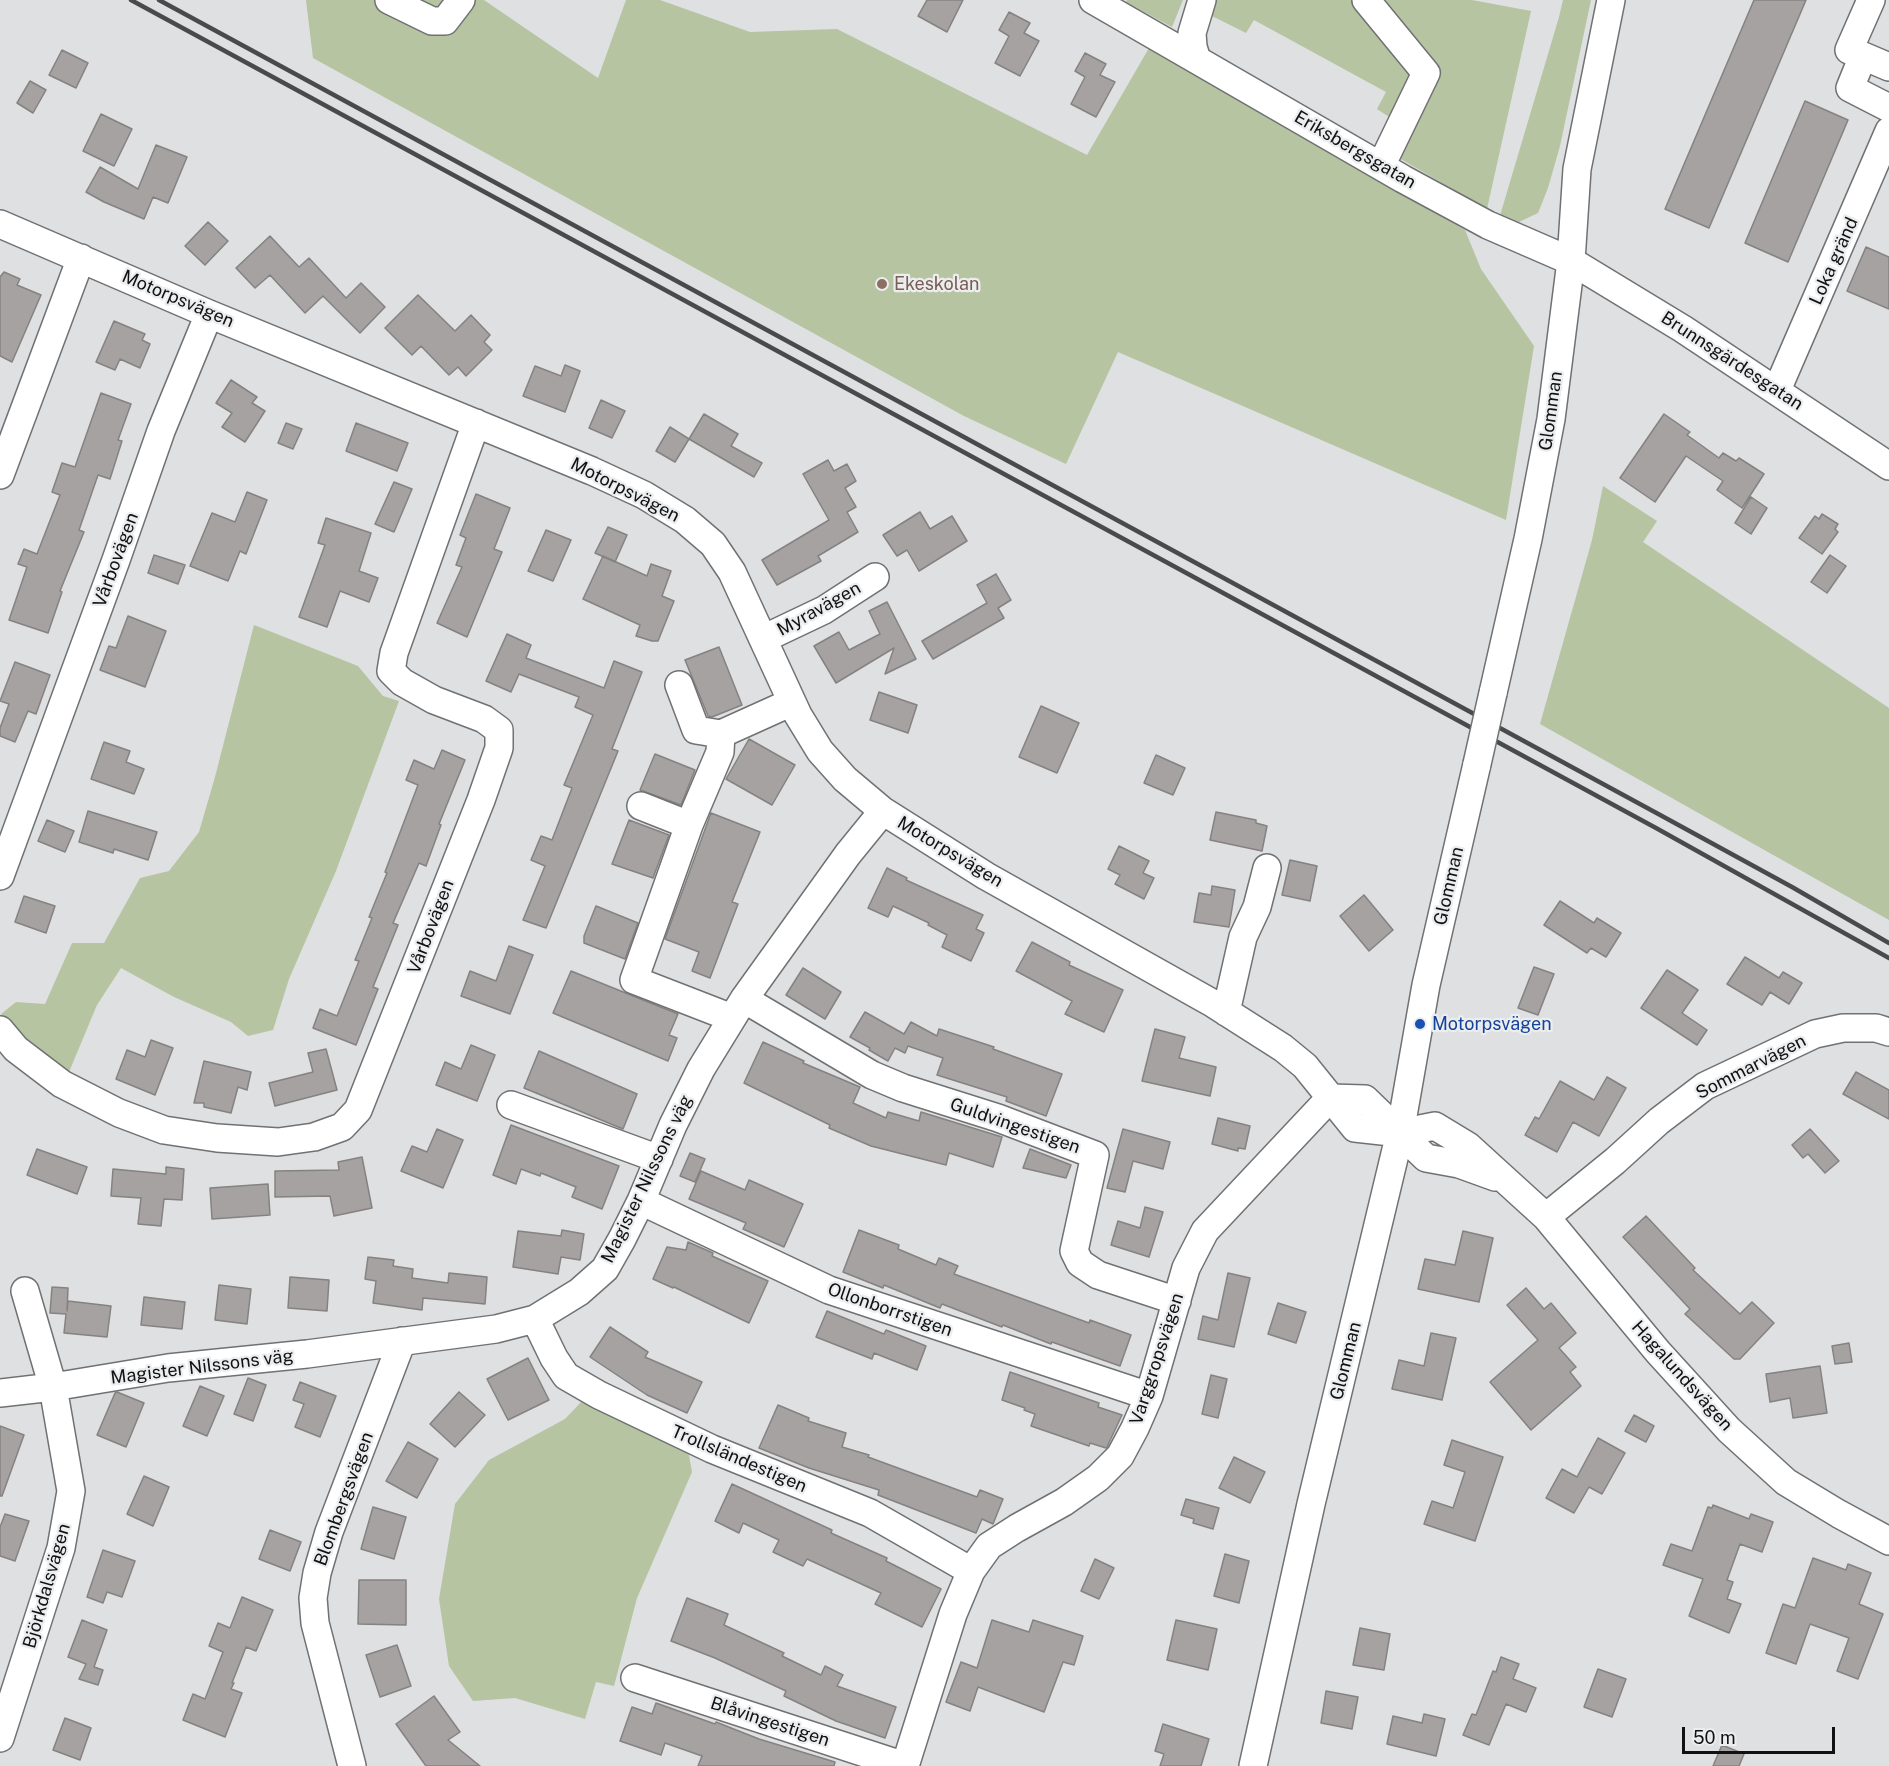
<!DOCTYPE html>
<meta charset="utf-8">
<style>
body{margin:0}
#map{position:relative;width:1889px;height:1766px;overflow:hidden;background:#dee0e2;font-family:"Public Sans",sans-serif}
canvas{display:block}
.scale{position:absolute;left:1682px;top:1727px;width:153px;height:27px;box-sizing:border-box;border:3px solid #101111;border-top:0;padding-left:8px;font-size:18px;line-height:21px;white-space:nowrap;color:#101111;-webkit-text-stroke:4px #ebedef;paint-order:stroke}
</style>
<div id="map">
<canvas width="1889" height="1766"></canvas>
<div class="scale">50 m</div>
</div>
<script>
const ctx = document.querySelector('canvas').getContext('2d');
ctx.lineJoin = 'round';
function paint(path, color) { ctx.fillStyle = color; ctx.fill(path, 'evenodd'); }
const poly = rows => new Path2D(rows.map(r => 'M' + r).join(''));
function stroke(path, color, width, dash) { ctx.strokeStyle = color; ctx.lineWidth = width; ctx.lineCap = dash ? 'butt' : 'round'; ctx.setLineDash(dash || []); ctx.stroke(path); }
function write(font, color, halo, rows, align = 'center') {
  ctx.font = font + ' "Public Sans",sans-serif'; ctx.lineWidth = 4.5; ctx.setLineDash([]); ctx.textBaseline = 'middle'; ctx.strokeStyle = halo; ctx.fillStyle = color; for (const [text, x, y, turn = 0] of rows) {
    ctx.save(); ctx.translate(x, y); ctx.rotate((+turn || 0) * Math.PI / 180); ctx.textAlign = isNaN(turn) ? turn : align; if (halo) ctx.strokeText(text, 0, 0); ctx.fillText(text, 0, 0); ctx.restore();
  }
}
paint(poly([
 [306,0,484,0,598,78,626,0,660,0,750,32,837,29,1087,155,1149,48,1465,230,1481,269,1534,346,1506,520,1118,352,1066,464,964,416,313,58],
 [1127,0,1183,0,1172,27,1126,2],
 [1215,0,1472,0,1531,11,1487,209,1399,158,1411,131,1377,109,1386,92,1254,20,1246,33,1210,15],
 [1563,0,1591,0,1560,146,1548,188,1538,213,1517,223,1499,219,1559,17],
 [1603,486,1657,521,1643,542,1889,708,1889,920,1540,724,1592,540],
 [254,625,358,666,383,696,399,701,336,871,289,979,273,1030,248,1036,231,1022,174,997,121,968,97,1005,69,1072,41,1053,1,1014,16,1002,45,1004,72,943,104,943,140,878,169,871,199,832,215,777],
 [583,1400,688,1450,692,1472,637,1598,614,1686,596,1682,585,1719,515,1698,473,1701,449,1666,439,1599,455,1504,489,1460,565,1419]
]), '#b6c4a1');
const building = poly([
 [927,0,963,0,947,32,918,16,927,0],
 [1754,0,1806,0,1709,228,1665,209,1754,0],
 [1009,12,1030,23,1024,33,1039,41,1020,76,995,63,1009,36,999,30,1009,12],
 [62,50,88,63,76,88,49,75,62,50],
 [1085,53,1106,64,1100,75,1115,82,1096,117,1071,104,1085,77,1075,71,1085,53],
 [30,81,46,90,33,113,17,103,30,81],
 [1805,101,1848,120,1788,262,1745,243,1805,101],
 [101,114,132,129,114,166,83,151,101,114],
 [156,145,187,157,168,203,153,197,144,219,104,202,86,192,100,167,138,189,156,145],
 [208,222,228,241,205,265,185,246,208,222],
 [270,236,299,267,309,258,346,298,361,283,385,307,360,333,323,296,305,313,270,275,255,288,236,268,270,236],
 [1866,247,1889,257,1889,309,1847,291,1866,247],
 [4,272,20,279,17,285,41,295,12,362,0,356,0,277,4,272],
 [418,295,455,331,471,315,490,335,484,342,492,350,466,376,458,367,449,375,421,346,412,355,385,328,418,295],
 [114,321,145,334,142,340,150,344,140,368,120,359,115,370,96,362,114,321],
 [565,365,580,371,565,412,523,396,535,366,561,376,565,365],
 [231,380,257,397,252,403,265,411,245,442,222,427,232,413,216,403,231,380],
 [101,393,131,404,118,440,122,441,110,479,98,475,79,530,84,532,60,591,62,592,48,633,9,620,27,567,18,564,24,549,37,554,60,495,52,492,62,463,75,467,101,393],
 [601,400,625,411,612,438,589,428,601,400],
 [704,414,738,434,731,446,762,463,754,477,689,439,704,414],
 [1664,414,1690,432,1687,435,1719,458,1723,453,1736,461,1739,458,1764,474,1742,508,1717,490,1723,481,1686,456,1655,502,1620,478,1664,414],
 [286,423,302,429,293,449,278,443,286,423],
 [356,423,408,443,397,471,346,451,356,423],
 [670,427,689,439,675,462,656,451,670,427],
 [828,460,834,471,847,464,856,481,845,488,856,507,847,512,858,532,818,556,821,561,777,585,762,560,829,520,803,474,828,460],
 [394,482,412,489,394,532,375,524,394,482],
 [247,492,267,500,246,554,240,551,228,581,190,566,212,513,235,522,247,492],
 [476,494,510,508,494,549,502,552,467,637,437,623,462,567,456,565,466,538,460,535,476,494],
 [1751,497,1767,508,1751,534,1735,523,1751,497],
 [920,512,930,529,952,516,967,541,919,571,907,550,897,556,883,535,920,512],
 [1822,514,1838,524,1835,529,1838,532,1822,554,1799,538,1815,516,1819,519,1822,514],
 [326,518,371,533,359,571,378,578,369,602,340,591,327,627,299,617,325,545,318,543,326,518],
 [608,527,627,535,615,562,595,553,608,527],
 [546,530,571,540,553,581,528,571,546,530],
 [154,555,185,565,178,584,148,573,154,555],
 [1830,555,1846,566,1827,593,1811,582,1830,555],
 [603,556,647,576,651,564,671,571,662,596,674,601,658,641,652,641,636,636,640,625,583,599,603,556],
 [996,574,1011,600,998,608,1004,618,933,659,922,641,987,603,977,585,996,574],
 [887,602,916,659,885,674,894,648,836,683,814,646,839,632,849,650,880,634,869,611,887,602],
 [128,616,166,631,145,687,100,670,109,646,116,648,128,616],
 [507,634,531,645,526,658,604,688,614,661,642,672,612,749,618,751,546,928,523,920,545,866,531,860,541,836,552,840,572,788,564,785,593,715,575,707,579,697,519,674,511,692,486,681,507,634],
 [719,647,742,705,712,717,708,716,685,660,719,647],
 [15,662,50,675,36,714,28,711,15,742,0,736,0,728,9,704,0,701,15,662],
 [879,692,917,705,908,733,870,720,879,692],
 [1041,706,1079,723,1057,773,1019,757,1041,706],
 [749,739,795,765,772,805,726,779,749,739],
 [104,742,130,751,126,762,144,769,134,794,91,779,104,742],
 [442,750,465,760,439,824,441,825,426,866,419,863,393,923,398,925,373,987,378,989,356,1045,313,1028,320,1009,337,1016,359,961,355,960,372,918,369,917,387,873,385,872,418,785,406,780,414,760,434,769,442,750],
 [655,754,695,770,681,805,640,790,655,754],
 [1156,755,1185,768,1173,795,1144,783,1156,755],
 [88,811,157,832,148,860,114,849,113,853,79,842,88,811],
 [1216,812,1256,820,1256,823,1267,826,1262,851,1210,840,1216,812],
 [711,813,760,832,732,902,738,904,710,978,692,971,699,952,665,939,711,813],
 [47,820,74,831,65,852,38,841,47,820],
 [629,820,669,835,653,878,612,864,629,820],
 [1119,846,1149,861,1143,873,1154,878,1144,899,1115,884,1120,875,1108,869,1119,846],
 [1290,860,1317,866,1310,901,1282,895,1290,860],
 [887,868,907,878,906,880,983,915,976,929,984,933,971,961,942,947,947,935,928,925,929,923,893,906,888,917,868,908,887,868],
 [1212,886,1235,890,1229,927,1194,922,1199,893,1211,895,1212,886],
 [1364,895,1393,930,1369,951,1340,916,1364,895],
 [24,896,55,906,46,933,15,922,24,896],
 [1560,901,1594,923,1597,918,1621,933,1606,957,1591,948,1587,953,1544,925,1560,901],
 [596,906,638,923,625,959,584,943,584,936,596,906],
 [1032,942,1070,962,1069,965,1123,990,1104,1032,1065,1014,1072,1001,1016,971,1032,942],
 [509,946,533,955,510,1014,461,996,470,971,496,981,509,946],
 [1745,957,1779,978,1783,972,1802,983,1789,1004,1770,992,1762,1005,1727,984,1745,957],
 [1534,967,1554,974,1538,1015,1518,1008,1534,967],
 [803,968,841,992,825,1019,786,995,803,968],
 [1667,970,1698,990,1682,1013,1707,1030,1697,1045,1641,1008,1667,970],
 [571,971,678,1014,669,1035,677,1038,668,1061,553,1013,571,971],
 [865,1012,904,1034,911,1022,937,1036,939,1029,994,1047,993,1049,1062,1074,1046,1116,1006,1101,1007,1097,937,1075,943,1058,908,1046,905,1053,895,1048,888,1061,869,1050,870,1048,850,1037,865,1012],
 [1155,1029,1185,1037,1179,1058,1216,1067,1210,1096,1142,1081,1155,1029],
 [151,1040,173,1048,155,1095,116,1079,127,1050,145,1057,151,1040],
 [763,1042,804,1061,803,1063,860,1087,853,1103,886,1118,888,1112,919,1121,921,1112,1002,1137,993,1167,949,1153,946,1165,871,1146,829,1128,830,1125,744,1083,763,1042],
 [471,1045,495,1055,477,1101,436,1085,445,1062,461,1069,471,1045],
 [326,1049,337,1090,275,1106,269,1083,313,1072,308,1053,326,1049],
 [539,1051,637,1094,623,1129,524,1088,539,1051],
 [204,1061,251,1072,247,1090,238,1087,231,1113,204,1107,204,1103,194,1103,204,1061],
 [1856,1072,1889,1090,1889,1119,1843,1094,1856,1072],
 [1607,1077,1626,1088,1599,1136,1573,1122,1557,1152,1525,1135,1535,1117,1539,1119,1560,1081,1594,1100,1607,1077],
 [1218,1118,1250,1126,1245,1149,1238,1148,1238,1151,1212,1144,1218,1118],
 [511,1125,619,1166,602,1209,572,1197,576,1187,541,1173,540,1176,521,1169,516,1184,493,1175,511,1125],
 [437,1129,463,1140,443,1188,401,1171,412,1146,427,1152,437,1129],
 [1123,1129,1170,1142,1163,1169,1133,1161,1125,1192,1107,1188,1123,1129],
 [1810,1129,1839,1161,1825,1173,1808,1154,1803,1158,1792,1145,1810,1129],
 [37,1149,87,1167,77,1194,27,1175,37,1149],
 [1030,1149,1071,1165,1066,1178,1023,1168,1030,1149],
 [690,1153,705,1159,695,1182,680,1176,690,1153],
 [362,1157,372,1208,334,1216,330,1196,275,1197,275,1171,339,1170,338,1162,362,1157],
 [166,1167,184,1169,182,1200,164,1199,161,1226,138,1224,141,1198,111,1196,113,1169,166,1174,166,1167],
 [701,1171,745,1190,749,1180,803,1204,784,1247,743,1229,746,1223,689,1199,701,1171],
 [268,1184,270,1215,212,1219,210,1188,268,1184],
 [1145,1207,1163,1212,1149,1257,1111,1245,1118,1221,1140,1228,1145,1207],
 [1646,1216,1695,1268,1693,1270,1740,1314,1752,1302,1774,1323,1740,1359,1734,1359,1685,1314,1690,1309,1623,1237,1646,1216],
 [562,1230,584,1234,580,1260,561,1257,558,1274,513,1267,518,1231,561,1236,562,1230],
 [859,1230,899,1245,898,1249,936,1265,939,1258,958,1266,954,1274,1089,1323,1090,1320,1131,1335,1120,1366,1052,1342,1051,1344,1003,1325,1002,1327,942,1304,940,1308,884,1285,883,1288,843,1272,859,1230],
 [1463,1231,1493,1238,1479,1302,1418,1289,1425,1259,1455,1265,1463,1231],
 [688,1242,713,1253,712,1256,768,1281,749,1323,674,1287,673,1288,653,1279,667,1247,686,1250,688,1242],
 [368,1257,394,1260,393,1266,413,1269,412,1278,448,1283,449,1273,487,1277,485,1304,423,1298,422,1310,373,1303,376,1281,365,1279,368,1257],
 [1228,1273,1250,1278,1234,1347,1198,1339,1203,1316,1218,1320,1228,1273],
 [290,1277,329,1280,327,1311,288,1308,290,1277],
 [219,1285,251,1289,247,1324,215,1320,219,1285],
 [52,1287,68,1288,67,1311,68,1301,111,1306,107,1337,64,1333,66,1314,50,1313,52,1287],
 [1526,1288,1544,1309,1551,1303,1576,1333,1559,1348,1576,1367,1570,1372,1581,1386,1531,1430,1490,1382,1538,1340,1507,1305,1526,1288],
 [144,1297,185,1302,182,1329,141,1325,144,1297],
 [1278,1303,1306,1312,1296,1343,1268,1334,1278,1303],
 [827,1311,884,1334,886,1330,926,1346,917,1370,874,1353,872,1359,816,1337,827,1311],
 [610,1327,648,1352,645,1357,702,1382,687,1413,647,1395,590,1357,610,1327],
 [1431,1333,1456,1338,1442,1400,1392,1389,1399,1360,1424,1366,1431,1333],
 [1849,1343,1852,1362,1835,1364,1832,1346,1849,1343],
 [528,1358,549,1400,508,1420,487,1379,528,1358],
 [1820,1366,1827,1413,1793,1418,1790,1398,1770,1402,1766,1374,1820,1366],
 [1010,1372,1099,1403,1098,1407,1122,1415,1107,1447,1106,1448,1090,1443,1089,1446,1031,1426,1035,1414,1024,1410,1025,1408,1002,1400,1010,1372],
 [1211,1375,1227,1379,1218,1418,1202,1414,1211,1375],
 [248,1378,266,1385,253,1421,234,1414,248,1378],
 [300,1382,336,1396,320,1437,295,1427,304,1404,293,1400,300,1382],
 [200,1386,224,1396,207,1436,183,1426,200,1386],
 [117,1392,144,1403,126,1447,97,1435,115,1393,117,1392],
 [459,1392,485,1415,455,1447,430,1424,459,1392],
 [778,1405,809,1418,808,1421,846,1433,842,1447,869,1455,868,1457,977,1497,980,1490,1003,1499,993,1524,982,1519,976,1533,878,1495,879,1490,809,1468,759,1448,778,1405],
 [1634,1415,1654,1426,1646,1442,1625,1431,1634,1415],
 [0,1426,24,1435,2,1496,0,1496,0,1426],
 [1598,1438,1625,1453,1602,1494,1589,1487,1574,1513,1546,1498,1562,1469,1577,1477,1598,1438],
 [1452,1440,1503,1457,1475,1541,1424,1524,1432,1501,1453,1508,1465,1472,1444,1465,1452,1440],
 [408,1442,438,1459,417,1498,386,1481,408,1442],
 [1234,1457,1265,1472,1250,1503,1219,1488,1234,1457],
 [144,1476,169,1487,153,1526,127,1514,144,1476],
 [732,1484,832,1530,831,1533,887,1558,886,1561,941,1589,922,1627,875,1604,881,1593,807,1559,803,1566,773,1552,779,1540,743,1523,739,1533,715,1521,732,1484],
 [1186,1499,1219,1508,1213,1529,1193,1523,1194,1519,1181,1515,1186,1499],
 [1713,1505,1749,1519,1751,1514,1773,1522,1762,1552,1740,1544,1727,1580,1733,1582,1727,1599,1741,1604,1729,1633,1689,1616,1703,1579,1663,1565,1671,1544,1692,1551,1708,1507,1712,1508,1713,1505],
 [373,1507,406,1517,394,1559,361,1549,373,1507],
 [5,1514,29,1521,15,1561,0,1556,0,1527,5,1514],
 [270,1530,301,1542,290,1571,259,1559,270,1530],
 [103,1550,135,1561,122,1597,107,1592,103,1603,87,1597,103,1550],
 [1225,1554,1249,1561,1239,1603,1214,1596,1225,1554],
 [1813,1558,1846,1570,1848,1564,1871,1573,1859,1604,1883,1614,1858,1679,1837,1671,1849,1638,1810,1624,1796,1664,1766,1653,1783,1604,1795,1608,1813,1558],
 [1095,1559,1114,1568,1099,1599,1081,1591,1095,1559],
 [359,1580,406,1580,406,1625,358,1624,359,1580],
 [242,1597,273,1610,256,1651,246,1647,232,1683,234,1683,231,1689,242,1693,225,1737,183,1720,193,1694,205,1699,223,1652,209,1646,218,1623,230,1628,242,1597],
 [687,1598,728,1614,724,1625,784,1653,782,1656,821,1675,825,1666,843,1675,837,1686,896,1707,885,1738,836,1721,784,1696,786,1691,715,1658,671,1641,687,1598],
 [82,1620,107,1630,94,1667,103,1670,98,1685,79,1679,86,1664,68,1657,82,1620],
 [992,1620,1029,1632,1033,1620,1083,1636,1074,1665,1063,1662,1044,1712,978,1687,970,1711,946,1702,961,1662,977,1668,992,1620],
 [1176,1620,1217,1629,1208,1670,1167,1660,1176,1620],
 [1360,1628,1390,1634,1384,1670,1353,1665,1360,1628],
 [397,1645,411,1686,380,1697,366,1655,397,1645],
 [1501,1657,1519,1664,1513,1679,1536,1688,1526,1712,1506,1704,1489,1745,1463,1735,1472,1714,1476,1715,1493,1671,1496,1672,1501,1657],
 [1598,1669,1626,1679,1612,1717,1584,1707,1598,1669],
 [1326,1691,1358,1697,1352,1729,1321,1723,1326,1691],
 [434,1696,460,1732,448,1740,480,1766,426,1766,396,1724,434,1696],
 [656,1703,715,1724,716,1722,759,1739,835,1762,834,1766,698,1766,702,1756,665,1743,661,1755,620,1741,632,1707,652,1714,656,1703],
 [1424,1714,1445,1719,1436,1756,1387,1744,1393,1716,1422,1723,1424,1714],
 [65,1718,91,1728,80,1760,53,1750,65,1718],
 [1163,1724,1209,1739,1201,1766,1160,1766,1164,1754,1155,1751,1163,1724],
 [1722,1745,1744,1754,1739,1766,1713,1766,1722,1745]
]);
paint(building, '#a5a2a1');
stroke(building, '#858281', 1.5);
const minor = poly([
 [389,0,432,21,445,21,461,0],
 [1093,0,1197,60],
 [1202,0,1192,33,1193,47,1197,60,1403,179,1488,225,1571,261,1683,329,1889,466],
 [1366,0,1426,73,1381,166],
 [1871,0,1849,50,1889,67],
 [1863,56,1850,88,1889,108],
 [0,224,209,314,592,471,644,495,685,520,713,544,732,572,798,715,820,751,845,779,883,811,986,876,1214,1004,1283,1048,1305,1066,1355,1128,1400,1133,1435,1126,1468,1146,1546,1217,1658,1352,1729,1430,1786,1482,1839,1514,1889,1541],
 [1777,390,1889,131],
 [0,475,81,258],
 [763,639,824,610,875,577],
 [679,685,696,730,721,734],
 [1493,693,1528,539,1551,419,1571,261,1577,169,1611,0],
 [641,806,689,825],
 [0,876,116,560,161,431,209,314],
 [744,999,872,1075,903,1088,998,1118,1095,1155,1074,1251,1080,1263,1098,1275,1177,1301],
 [1226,1012,1243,937,1257,907,1267,868],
 [732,1018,634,980,689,825,720,752,721,734,792,702],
 [0,1030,16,1049,62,1084,119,1113,164,1130,217,1138,278,1142,314,1137,342,1127,358,1110,481,800,499,748,499,730,484,719,434,700,402,682,391,671,394,653,476,423],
 [1330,1098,1365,1099,1426,1158,1459,1164,1495,1177],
 [511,1105,659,1159],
 [641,1201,829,1290,1149,1396],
 [1546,1217,1615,1161,1659,1121,1705,1086,1815,1034,1843,1028,1876,1028,1889,1032],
 [535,1319,554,1358,566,1376,599,1395,712,1449,870,1513,971,1571],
 [0,1393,53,1387,168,1368,307,1354,496,1329,535,1319,579,1292,605,1269,622,1239,641,1201,673,1125,701,1069,744,999,848,854,883,811],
 [635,1678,905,1766],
 [0,1738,61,1548,71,1491,53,1387,25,1291],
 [352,1766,315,1623,313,1598,317,1573,329,1532,402,1341],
 [905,1766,953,1614,971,1571,989,1546,1017,1528,1064,1502,1098,1478,1120,1456,1135,1428,1149,1396,1186,1268,1205,1231,1330,1098],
 [1253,1766,1311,1504,1400,1133,1426,985,1477,764]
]);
stroke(minor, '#6f7173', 30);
stroke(minor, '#fff', 27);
stroke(poly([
 [131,0,1656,828,1889,958],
 [159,0,1662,816,1792,887,1889,943]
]), '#494a4a', 4.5);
const minorBridge = poly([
 [1477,764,1493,693]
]);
stroke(minorBridge, '#6f7173', 30, []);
stroke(minorBridge, '#fff', 27);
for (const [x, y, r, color] of [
 [882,284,6,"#8d6e63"],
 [1420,1024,6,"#1a4fb4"]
]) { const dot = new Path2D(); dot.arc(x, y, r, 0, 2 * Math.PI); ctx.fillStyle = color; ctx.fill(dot); stroke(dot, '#ebedef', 2); }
write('18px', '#101111', '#ebedef', [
 ["Eriksbergsgatan",1355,150,30],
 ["Loka gränd",1834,261,-66],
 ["Motorpsvägen",178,299,23],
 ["Brunnsgärdesgatan",1732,361,33],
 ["Glomman",1551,411,-82],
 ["Motorpsvägen",625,490,27],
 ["Vårbovägen",116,560,-70],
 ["Myravägen",819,609,-29],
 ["Motorpsvägen",950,852,31],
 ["Glomman",1449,886,-77],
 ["Vårbovägen",431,927,-69],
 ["Sommarvägen",1751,1067,-27],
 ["Guldvingestigen",1015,1126,19],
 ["Magister Nilssons väg",647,1179,-64],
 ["Ollonborrstigen",890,1310,19],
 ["Varggropsvägen",1157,1359,-72],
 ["Glomman",1346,1361,-76],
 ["Magister Nilssons väg",202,1367,-7],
 ["Hagalundsvägen",1682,1376,48],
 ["Trollsländestigen",739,1459,23],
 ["Blombergsvägen",344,1499,-70],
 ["Björkdalsvägen",47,1586,-74],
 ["Blåvingestigen",770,1722,18]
]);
write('18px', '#785e54', '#ebedef', [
 ["Ekeskolan",894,284]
], 'left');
write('18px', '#164399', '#ebedef', [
 ["Motorpsvägen",1432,1024]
], 'left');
</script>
